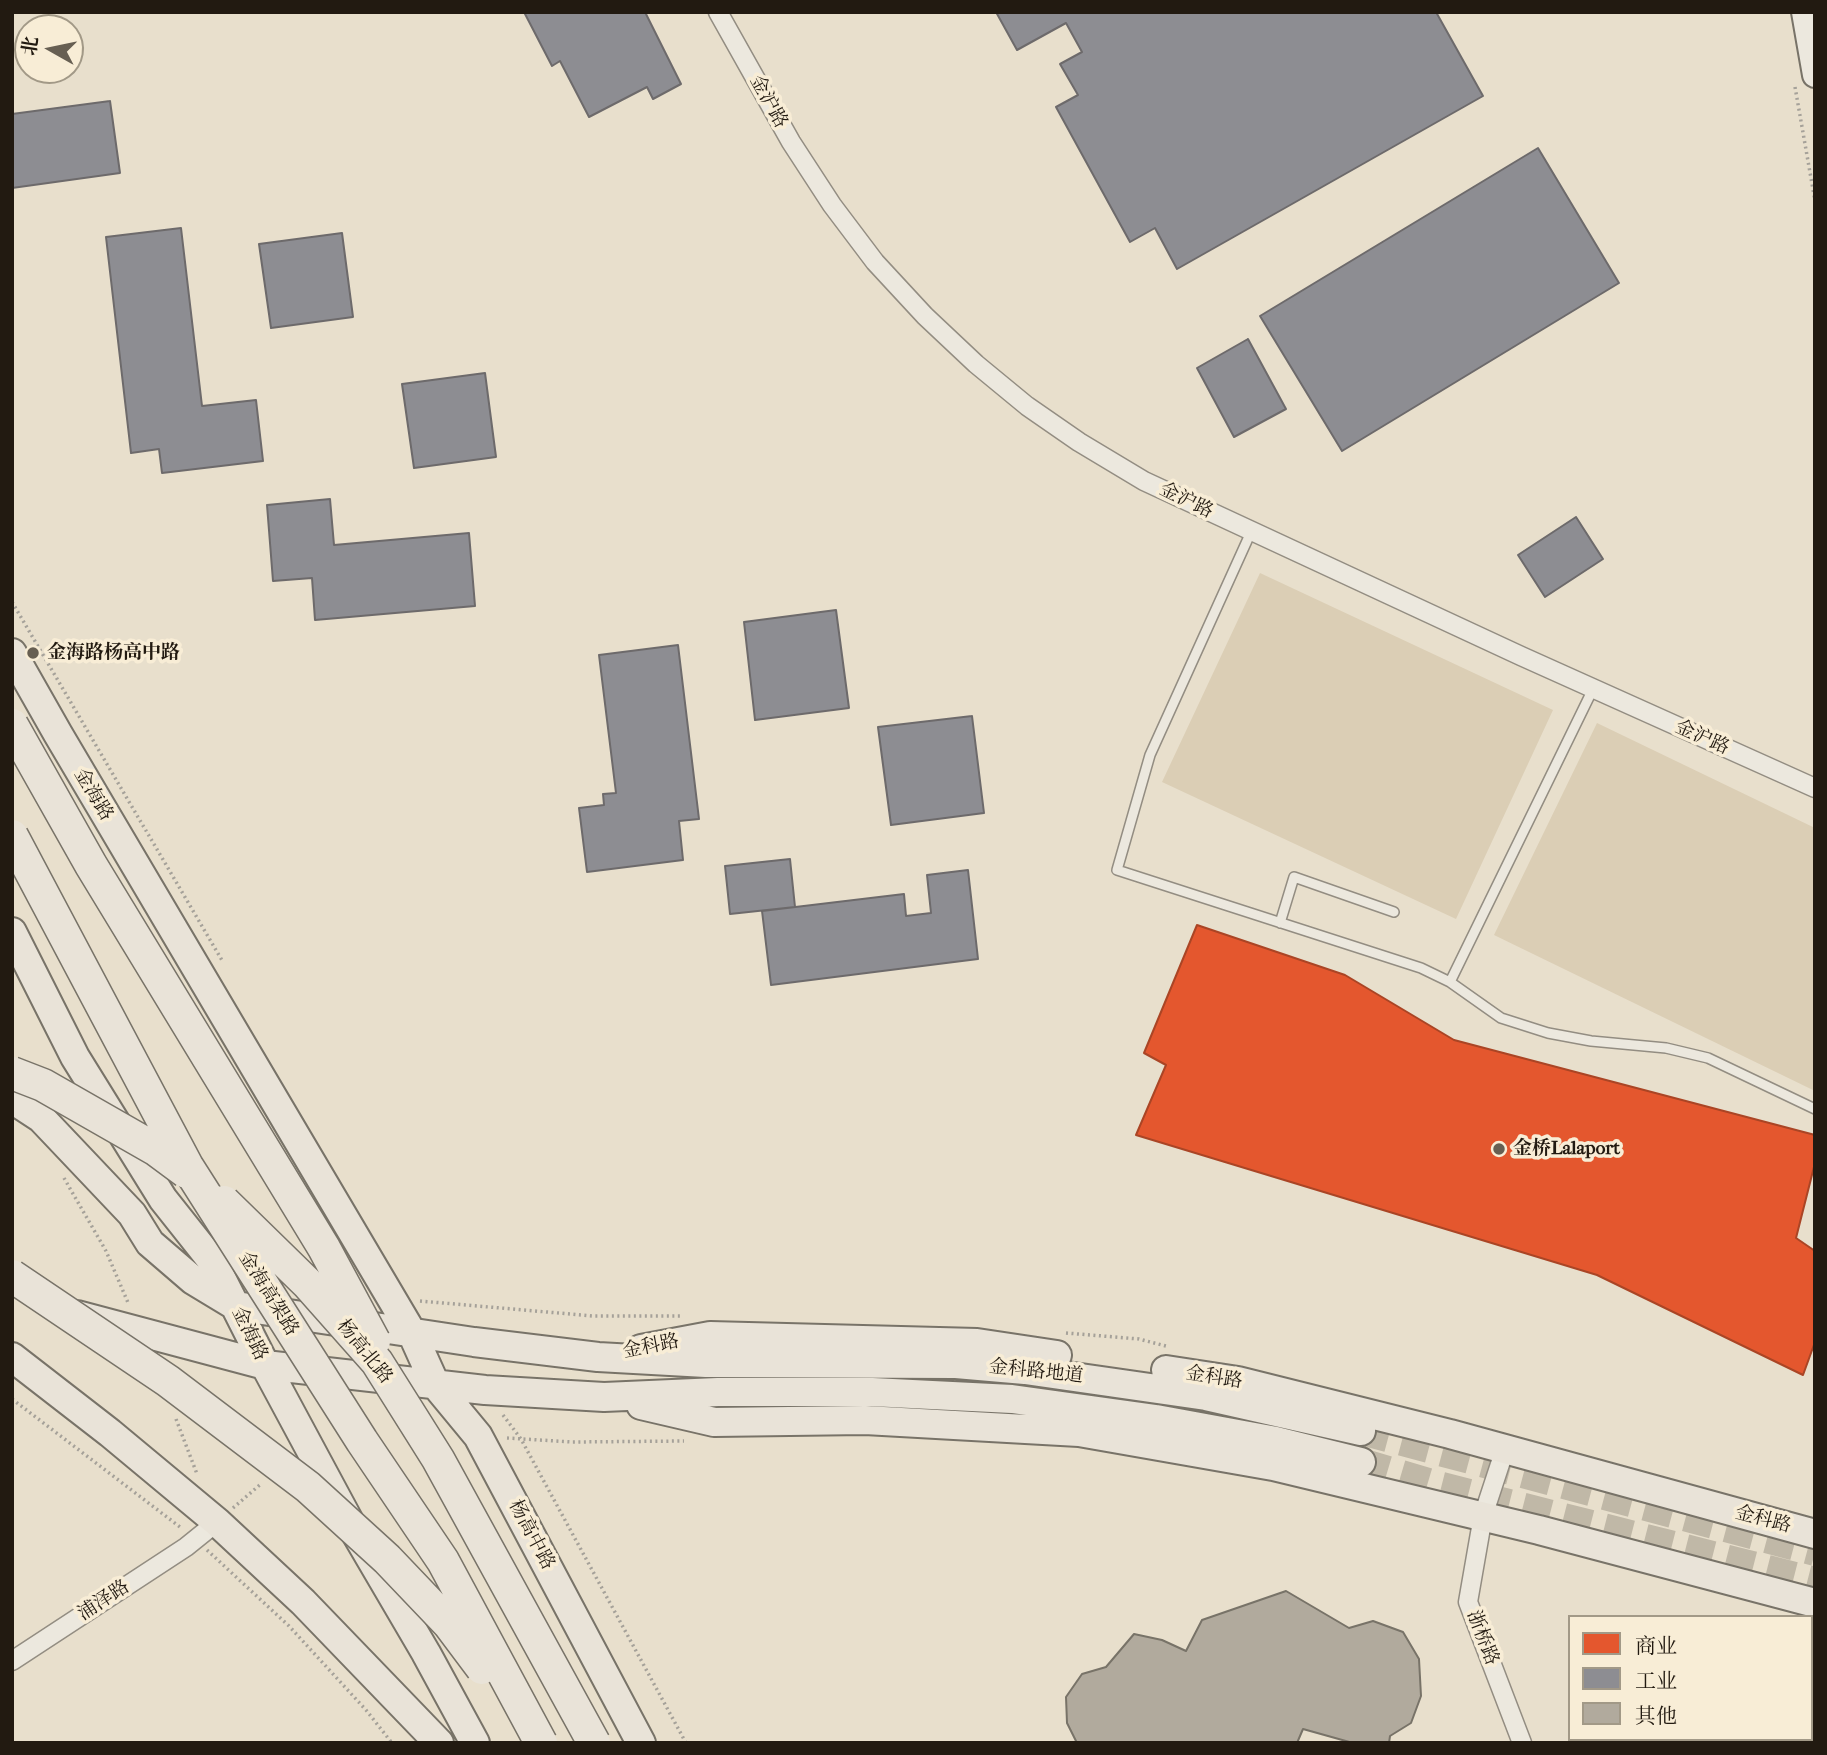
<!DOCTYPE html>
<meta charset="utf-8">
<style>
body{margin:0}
#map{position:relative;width:1827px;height:1755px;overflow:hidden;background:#e8dfcc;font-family:"IM FELL French Canon","Noto Serif SC",serif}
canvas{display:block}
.frame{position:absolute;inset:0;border:14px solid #221a11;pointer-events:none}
.legend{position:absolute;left:1568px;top:1615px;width:245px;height:126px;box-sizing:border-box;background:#f8edd6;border:2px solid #a29987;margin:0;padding:9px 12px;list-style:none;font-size:21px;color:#221a11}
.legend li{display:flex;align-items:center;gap:14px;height:35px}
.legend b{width:35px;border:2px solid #a29987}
.north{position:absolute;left:14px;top:14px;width:70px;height:70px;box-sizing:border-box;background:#f8edd6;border:2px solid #a29987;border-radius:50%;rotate:279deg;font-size:19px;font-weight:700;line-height:28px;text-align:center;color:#221a11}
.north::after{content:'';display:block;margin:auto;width:24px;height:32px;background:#675f52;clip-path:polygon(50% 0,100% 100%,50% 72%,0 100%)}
</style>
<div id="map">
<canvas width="1827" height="1755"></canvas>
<div class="frame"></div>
<ul class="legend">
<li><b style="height:19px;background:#e4572e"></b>商业</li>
<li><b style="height:19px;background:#8d8d92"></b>工业</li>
<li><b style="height:19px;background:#b1aa9d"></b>其他</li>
</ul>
<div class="north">北</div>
</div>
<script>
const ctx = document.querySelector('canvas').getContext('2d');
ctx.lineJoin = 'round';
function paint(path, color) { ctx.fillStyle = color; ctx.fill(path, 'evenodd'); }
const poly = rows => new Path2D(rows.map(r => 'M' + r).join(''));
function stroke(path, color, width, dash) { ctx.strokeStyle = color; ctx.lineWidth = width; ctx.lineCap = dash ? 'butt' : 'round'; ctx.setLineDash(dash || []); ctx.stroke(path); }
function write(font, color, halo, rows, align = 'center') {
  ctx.font = font + ' "IM FELL French Canon","Noto Serif SC",serif'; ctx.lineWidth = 7; ctx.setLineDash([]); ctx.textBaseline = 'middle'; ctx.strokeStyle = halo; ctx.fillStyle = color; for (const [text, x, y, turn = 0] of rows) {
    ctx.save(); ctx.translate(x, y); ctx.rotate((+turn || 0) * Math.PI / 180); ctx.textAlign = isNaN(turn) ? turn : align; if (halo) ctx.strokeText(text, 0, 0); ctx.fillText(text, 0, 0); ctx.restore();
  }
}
paint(poly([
 [1260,573,1553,710,1456,919,1162,782],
 [1597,723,1815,828,1815,1091,1494,935]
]), '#dbceb5');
const shops = poly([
 [1197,925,1345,975,1454,1040,1815,1135,1815,1163,1796,1238,1815,1251,1815,1342,1803,1375,1597,1275,1136,1135,1166,1065,1144,1053,1197,925]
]);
paint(shops, '#e4572e');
stroke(shops, '#aa4525', 2);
const industry = poly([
 [524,12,645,12,681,84,653,99,647,87,589,117,560,61,552,66,524,12],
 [996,12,1436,12,1483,96,1177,269,1155,228,1130,242,1056,107,1078,95,1060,64,1082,52,1066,23,1017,50,996,12],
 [110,101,120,173,12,188,12,114,110,101],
 [1538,148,1619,283,1342,451,1260,316,1538,148],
 [181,228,202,406,256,400,263,461,162,473,159,449,131,453,106,237,181,228],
 [342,233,353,317,271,328,259,244,342,233],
 [1248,339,1286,409,1234,437,1197,368,1248,339],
 [485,373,496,457,414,468,402,384,485,373],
 [330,499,334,545,469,533,475,606,315,620,312,578,273,581,267,505,330,499],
 [1576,517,1603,559,1545,597,1518,555,1576,517],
 [836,610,849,708,755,720,744,622,836,610],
 [678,645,699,819,679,821,683,860,587,872,579,808,604,805,603,794,616,793,599,655,678,645],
 [972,716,984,813,891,825,878,727,972,716],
 [790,859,795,907,730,914,725,866,790,859],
 [968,870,978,959,771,985,762,911,904,894,906,916,931,913,927,875,968,870]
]);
paint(industry, '#8d8d92');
stroke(industry, '#6d6a6b', 2);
const building = poly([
 [1286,1591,1349,1628,1373,1621,1403,1632,1419,1659,1421,1696,1411,1723,1390,1736,1389,1743,1353,1743,1303,1729,1297,1743,1077,1743,1067,1723,1066,1697,1082,1674,1106,1667,1134,1634,1162,1640,1186,1651,1202,1620,1286,1591]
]);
paint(building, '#b1aa9d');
stroke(building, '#787368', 2);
stroke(poly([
 [1361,1431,1815,1552],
 [1361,1462,1438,1485,1815,1581]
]), '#c0b8a7', 28, [28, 14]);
const lane = poly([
 [1251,532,1150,755,1117,870,1421,968,1450,982,1593,689],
 [1280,923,1294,877,1394,912],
 [1450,982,1501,1018,1548,1033,1591,1041,1666,1048,1708,1058,1815,1109]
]);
const street = poly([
 [718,12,791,142,832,205,875,262,925,316,976,364,1027,406,1079,442,1144,481,1521,656,1815,788],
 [1505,1449,1483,1516,1468,1602,1522,1743],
 [12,1661,186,1547,217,1522]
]);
const secondary = poly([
 [1804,12,1815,75]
]);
const primary = poly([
 [12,653,58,734,412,1333,435,1384,478,1436,641,1743],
 [12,932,75,1057,163,1199,213,1262,265,1365,351,1525,426,1653,475,1743],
 [12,1099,41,1118,132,1214,150,1243,193,1280,236,1306,474,1342,598,1357,706,1363,956,1364,1025,1370,1206,1396,1361,1431],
 [77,1315,265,1365,485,1390,604,1397,718,1392,872,1392,1012,1399,1156,1419,1276,1441,1361,1462],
 [641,1349,710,1336,977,1343,1057,1355],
 [12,1357,110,1433,217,1522,303,1602,439,1743],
 [1166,1370,1238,1381,1450,1434,1815,1534],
 [641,1405,714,1422,865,1420,1079,1432,1273,1466,1539,1530,1815,1603]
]);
stroke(lane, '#938d82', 12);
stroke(street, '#938d82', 21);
stroke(secondary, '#787368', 28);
stroke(primary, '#787368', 32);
stroke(poly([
 [1795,87,1815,201],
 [12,602,223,962],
 [64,1178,106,1251,129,1305],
 [420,1301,593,1316,681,1316],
 [1066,1333,1139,1339,1166,1346],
 [12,1399,180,1527],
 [503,1415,521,1439,686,1743],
 [176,1419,197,1474],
 [507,1438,572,1442,684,1441],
 [233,1508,262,1483],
 [207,1550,289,1626,366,1710,392,1743]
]), '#a5a199', 3.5, [2, 3.5]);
stroke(lane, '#ece8de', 9);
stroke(street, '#ece8de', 18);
stroke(secondary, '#ece8de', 24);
stroke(primary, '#e9e3d8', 28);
const highwayBridge = poly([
 [12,725,91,865,324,1248,374,1341],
 [12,836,187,1166,362,1441,443,1561,541,1743],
 [12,1073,43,1085,155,1149,186,1172],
 [224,1202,307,1283,377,1362,438,1459,594,1743],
 [12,1276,168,1381,308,1487,387,1559,449,1624,482,1668]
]);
stroke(highwayBridge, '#787368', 35, []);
stroke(highwayBridge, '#e9e3d8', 32);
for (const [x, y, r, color] of [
 [33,653,7,"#675f52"],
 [1499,1149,7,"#675f52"]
]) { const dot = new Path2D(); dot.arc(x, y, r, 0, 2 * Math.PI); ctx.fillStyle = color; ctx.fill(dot); stroke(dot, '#f8edd6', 2.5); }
write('19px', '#221a11', '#f8edd6', [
 ["金沪路",768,102,61],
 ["金沪路",1186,501,26],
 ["金沪路",1702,738,24],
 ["金海路",93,795,59],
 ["金海高架路",268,1294,58],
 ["金海路",249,1334,64],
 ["金科路",651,1347,-11],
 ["杨高北路",364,1352,51],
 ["金科路地道",1036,1372,6],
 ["金科路",1214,1378,9],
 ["金科路",1763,1520,15],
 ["杨高中路",531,1535,62],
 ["浦泽路",104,1601,-33],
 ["浙桥路",1482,1638,69]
]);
write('bold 19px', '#221a11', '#f8edd6', [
 ["金海路杨高中路",47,653],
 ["金桥Lalaport",1513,1149]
], 'left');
</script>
